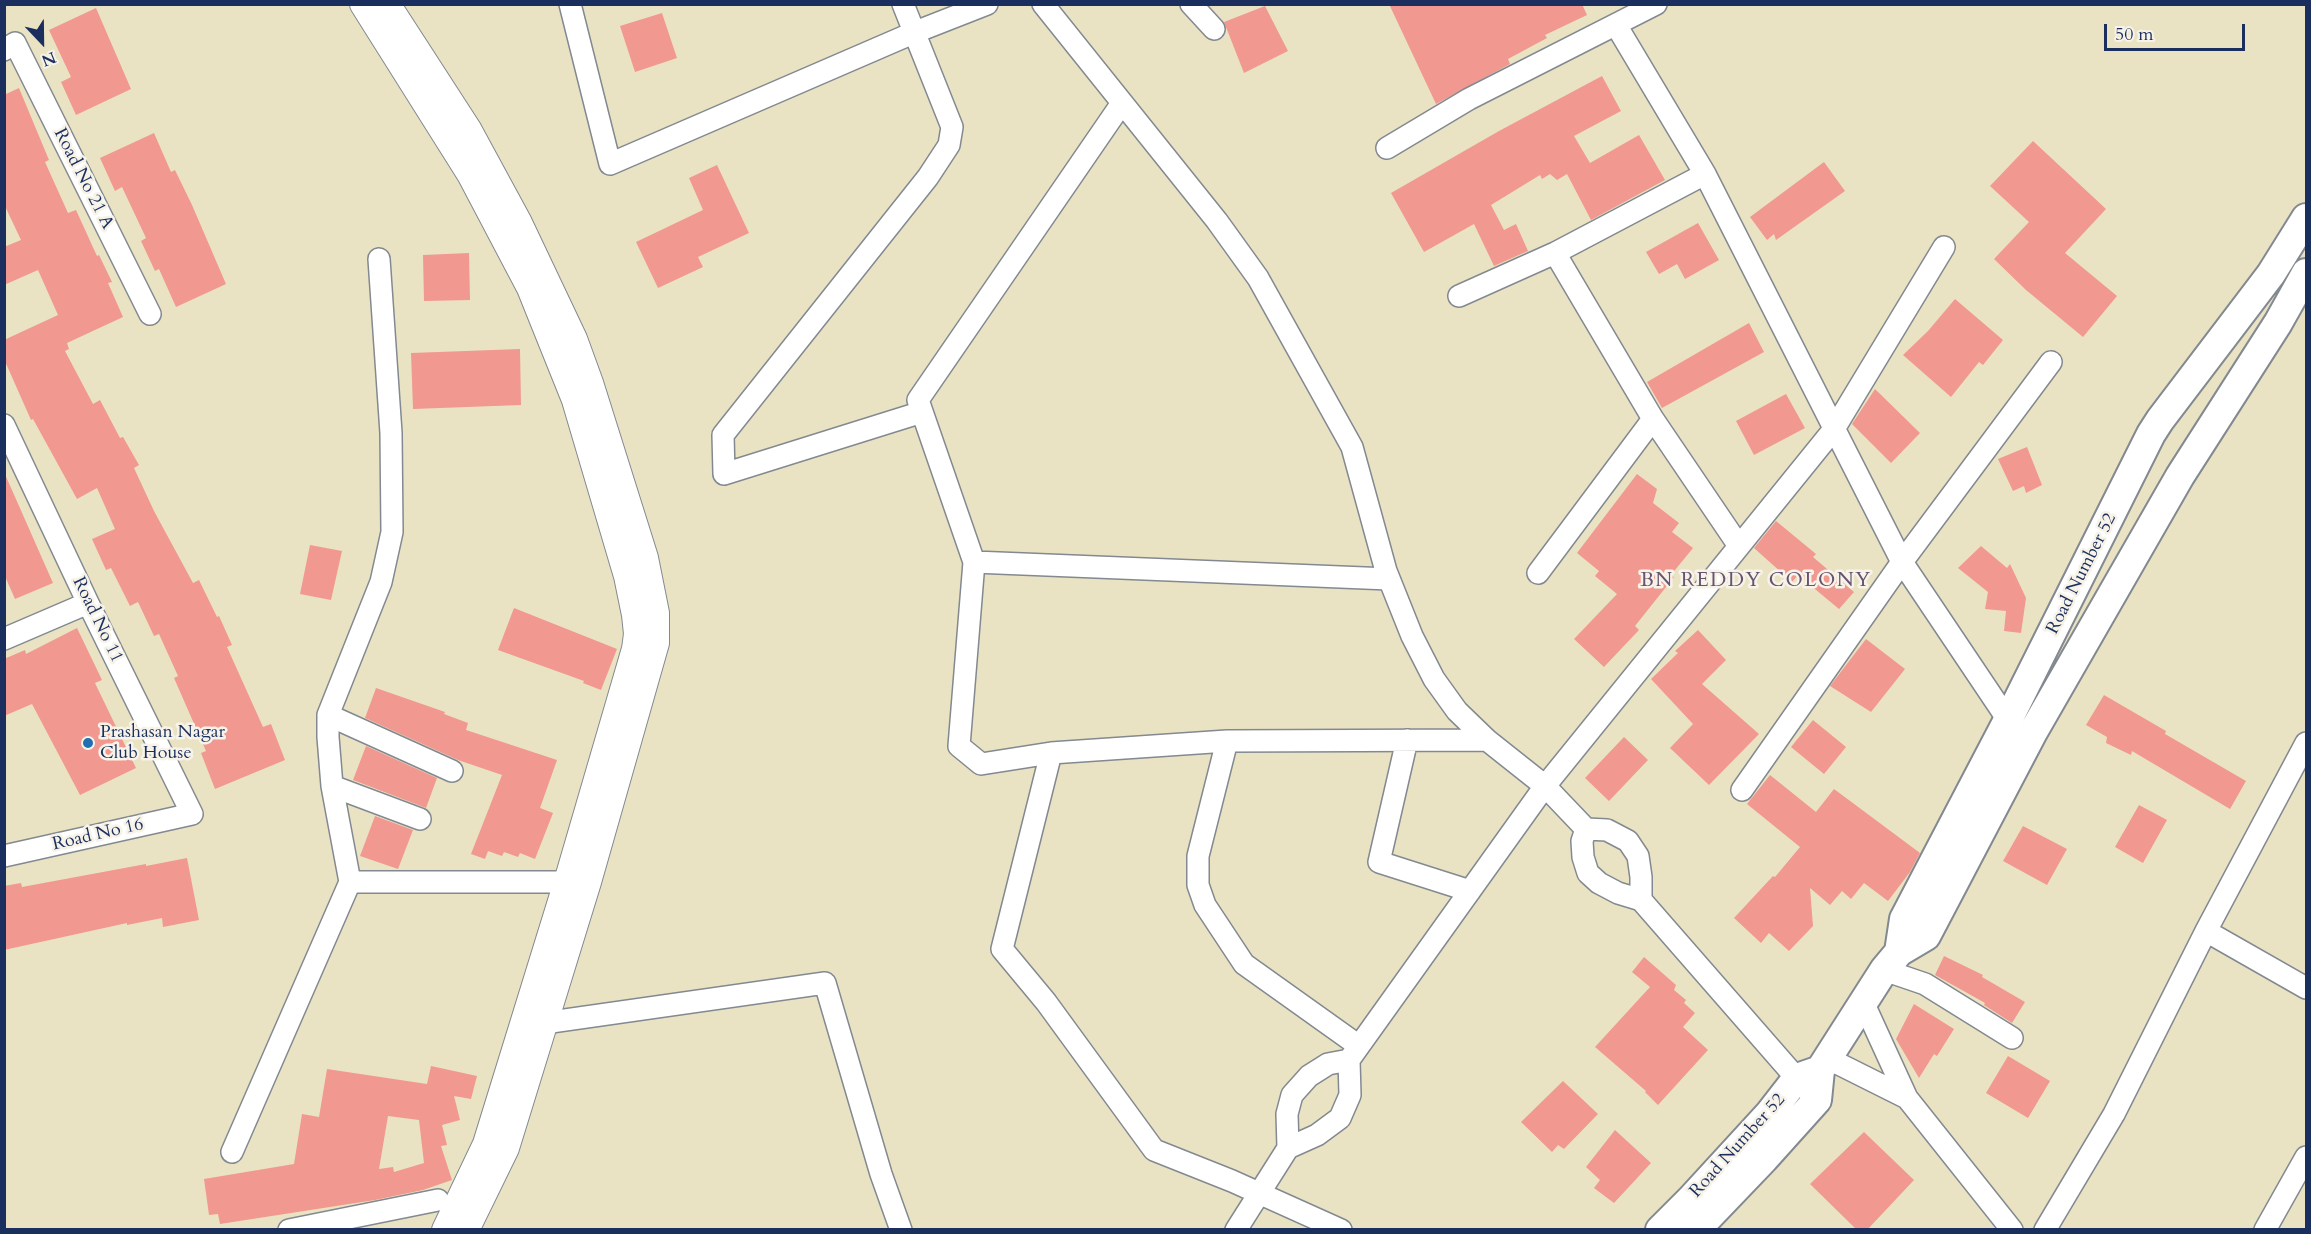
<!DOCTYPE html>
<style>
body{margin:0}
#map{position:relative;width:2311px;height:1234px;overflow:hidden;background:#eae3c3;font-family:Cardo,serif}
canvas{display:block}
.frame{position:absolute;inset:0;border:6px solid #1b2f5e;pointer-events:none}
.north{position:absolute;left:12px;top:12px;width:60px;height:60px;-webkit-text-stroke:4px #f7f3e8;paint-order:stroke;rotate:158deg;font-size:16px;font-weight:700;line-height:24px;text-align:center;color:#1b2f5e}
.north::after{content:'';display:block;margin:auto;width:21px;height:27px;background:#1b2f5e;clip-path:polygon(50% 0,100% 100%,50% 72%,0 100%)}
.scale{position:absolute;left:2104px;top:24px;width:141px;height:27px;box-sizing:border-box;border:3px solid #1b2f5e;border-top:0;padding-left:8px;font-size:18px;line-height:21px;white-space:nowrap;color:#1b2f5e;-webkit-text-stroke:4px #f7f3e8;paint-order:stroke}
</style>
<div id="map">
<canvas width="2311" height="1234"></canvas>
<div class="frame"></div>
<div class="north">N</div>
<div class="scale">50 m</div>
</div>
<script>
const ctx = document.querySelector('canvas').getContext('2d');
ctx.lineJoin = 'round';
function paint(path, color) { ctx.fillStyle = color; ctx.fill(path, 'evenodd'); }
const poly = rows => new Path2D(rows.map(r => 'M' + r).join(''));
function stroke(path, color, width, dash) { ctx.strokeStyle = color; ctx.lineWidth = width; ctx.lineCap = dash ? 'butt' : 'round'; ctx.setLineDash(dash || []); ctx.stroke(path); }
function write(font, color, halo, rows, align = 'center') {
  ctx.font = font + ' Cardo,serif'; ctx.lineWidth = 5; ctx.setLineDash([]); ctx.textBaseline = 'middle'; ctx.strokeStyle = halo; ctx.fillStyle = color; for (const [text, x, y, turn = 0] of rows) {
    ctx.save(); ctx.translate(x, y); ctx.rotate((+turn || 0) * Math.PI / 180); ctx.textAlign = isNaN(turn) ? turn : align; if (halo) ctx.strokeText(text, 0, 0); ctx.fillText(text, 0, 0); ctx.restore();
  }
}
paint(poly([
 [1389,4,1582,4,1587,15,1545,35,1547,38,1508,59,1510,64,1436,104],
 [1265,6,1288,51,1244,73,1224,22],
 [96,8,131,89,76,115,61,82,71,77,49,30],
 [662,13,677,58,635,72,620,26],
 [1602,76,1621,111,1574,136,1590,163,1639,135,1665,180,1591,220,1567,174,1557,180,1550,174,1542,179,1540,175,1491,205,1504,230,1516,224,1528,251,1494,266,1474,224,1424,252,1391,193,1499,131],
 [19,88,49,160,45,162,68,213,76,210,97,256,99,255,112,282,108,283,123,317,67,343,69,349,65,351,93,404,100,400,120,438,123,437,139,465,134,468,154,511,193,583,199,580,217,617,219,616,232,645,227,647,263,727,271,724,285,760,215,789,201,753,206,751,174,678,178,676,159,634,154,636,138,602,130,606,111,568,106,570,92,539,115,529,97,488,77,499,33,419,31,420,4,359,4,340,58,315,38,270,4,285,4,247,21,240,4,204,4,95],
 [154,133,171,172,175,170,192,205,226,284,176,307,159,269,155,271,141,241,146,238,122,187,115,191,100,158],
 [2033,141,2106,209,2065,253,2117,296,2083,337,2026,290,1994,259,2029,222,1990,186],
 [1824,162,1845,191,1776,240,1774,234,1767,240,1750,217],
 [717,165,749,233,698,257,703,267,658,288,636,242,703,210,689,178],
 [1698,223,1719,260,1685,279,1677,264,1659,274,1646,252],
 [469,253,470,300,424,301,423,255],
 [1955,299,2003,340,1983,365,1979,362,1951,397,1903,355,1928,331],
 [1749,323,1764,352,1662,408,1647,382],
 [520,349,521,405,413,409,411,353],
 [1875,389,1920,433,1891,463,1852,424],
 [1786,394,1805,428,1754,455,1736,421],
 [2027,447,2042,485,2026,493,2024,486,2013,491,1998,459],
 [4,472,53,583,15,599,4,574],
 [1637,474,1657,489,1653,503,1679,523,1672,532,1693,548,1671,575,1674,577,1635,626,1639,630,1604,667,1574,639,1617,594,1595,576,1599,571,1577,553],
 [1776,521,1816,554,1813,557,1854,592,1839,609,1798,575,1792,582,1754,548],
 [310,545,342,551,331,600,300,594],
 [1981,546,2007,568,2010,564,2026,598,2021,633,2004,631,2006,611,1985,609,1988,592,1958,568],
 [514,608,617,649,601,690,583,683,584,681,498,650],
 [77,628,102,680,95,683,136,768,80,795,32,704,4,716,4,659,25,650,26,654],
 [1698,630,1726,660,1702,684,1759,734,1709,785,1670,748,1693,724,1651,679,1678,653,1675,651],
 [1866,639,1905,669,1871,712,1830,686],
 [376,688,445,712,444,714,468,723,466,730,557,760,540,808,553,813,535,859,520,853,518,857,504,852,502,856,488,851,485,859,471,854,502,775,458,760,365,718],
 [2104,695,2166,731,2165,734,2246,781,2230,809,2132,751,2131,755,2106,743,2107,737,2086,725],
 [1813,720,1846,747,1824,774,1791,747],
 [1624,737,1648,760,1609,801,1585,778],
 [366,746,437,778,426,808,353,780],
 [1770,775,1816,812,1834,789,1920,853,1910,872,1888,901,1864,883,1851,899,1842,891,1830,905,1810,888,1813,926,1789,951,1769,933,1761,943,1734,918,1773,876,1775,877,1800,847,1747,804],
 [2139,805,2167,820,2143,863,2115,847],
 [375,816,413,830,398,869,360,856],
 [2023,826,2067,849,2047,885,2003,861],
 [187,858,199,920,163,927,162,918,127,925,127,923,4,950,4,886,21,883,22,887,146,864,146,866],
 [1944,956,1983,975,1982,977,2025,1002,2012,1023,1984,1005,1985,1003,1935,975],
 [1644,957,1676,985,1674,990,1686,1000,1684,1003,1695,1013,1683,1027,1708,1050,1658,1105,1645,1092,1646,1091,1595,1047,1650,987,1632,972],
 [1914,1004,1954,1029,1937,1056,1934,1054,1919,1078,1896,1039],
 [2008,1056,2050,1081,2028,1118,1986,1093],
 [431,1066,477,1076,471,1099,454,1096,460,1120,442,1125,447,1145,441,1146,452,1180,423,1190,375,1200,220,1224,218,1214,209,1215,204,1179,294,1164,302,1114,319,1117,327,1069,427,1084],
 [388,1116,419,1120,424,1163,394,1172,393,1167,379,1169],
 [1563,1081,1598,1114,1564,1149,1558,1145,1552,1152,1521,1122],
 [1615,1130,1651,1163,1614,1203,1594,1188,1600,1180,1586,1167],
 [1864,1132,1914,1180,1867,1230,1857,1230,1810,1184]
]), '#f19890');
const minor = poly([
 [570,4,610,164,913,33,987,4],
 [903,4,952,127,949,145,928,177,723,435,724,474,922,412],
 [1043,4,1217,221,1258,278,1352,447,1386,571,1412,636,1434,679,1457,711,1487,740,1545,786,1586,829,1607,830,1628,841,1638,856,1641,877,1641,900],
 [1191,4,1214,29],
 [1616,25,1705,174,1902,562,2008,720],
 [4,50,15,43,150,314],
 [1122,103,918,400,974,562,959,746,981,764,1051,753,1227,741,1487,740],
 [1387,148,1469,99,1656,4],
 [1555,253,1653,419,1739,546],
 [379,259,391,433,392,532,381,582,328,715,328,737,332,786,350,882,582,882],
 [1459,296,1555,253,1705,174],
 [4,425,88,603,192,814,4,856],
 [974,562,1389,579],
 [1538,573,1653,419],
 [4,639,88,603],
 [328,715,452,771],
 [1407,740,1379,862,1470,891],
 [1227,741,1198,856,1198,885,1205,905,1244,964,1359,1046],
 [1051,753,1002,949,1046,1002,1154,1150,1232,1181,1341,1230],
 [332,786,420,819],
 [1742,790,1902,562,2051,362],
 [1586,829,1582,841,1583,857,1588,873,1599,883,1618,893,1641,900,1806,1089],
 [2206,931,2306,988],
 [1884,970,1925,984,2012,1038],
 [1864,1004,1907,1098,2012,1230],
 [544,1023,825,983,881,1174,901,1230],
 [1829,1059,1907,1098],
 [1288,1148,1317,1135,1340,1118,1350,1095,1349,1060],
 [232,1152,350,882],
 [289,1230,438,1200],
 [1236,1230,1288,1148,1287,1114,1292,1095,1309,1076,1328,1064,1349,1060,1545,786,1834,429,1944,247],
 [2045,1230,2114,1114,2206,931,2306,743],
 [2265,1230,2306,1157]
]);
const tertiary = poly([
 [363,4,470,174,530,288,575,400,627,576,635,615,637,634,635,649,567,882,486,1144,445,1230],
 [387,4,468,129,519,223,574,339,590,383,645,558,656,613,656,643,588,882,506,1148,466,1230]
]);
const secondary = poly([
 [1899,952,1904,919,2008,720,2151,434,2160,420,2271,274,2306,218],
 [1660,1230,1691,1199,1769,1114,1797,1078,1820,1070,1884,970,1899,952,1926,936,2033,732,2180,476,2278,323,2306,273],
 [1696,1230,1764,1159,1817,1100,1820,1070]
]);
stroke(minor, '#828990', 24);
stroke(tertiary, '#828990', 28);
stroke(secondary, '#828990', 32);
stroke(minor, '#fff', 21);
stroke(tertiary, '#fff', 26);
stroke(secondary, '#fff', 28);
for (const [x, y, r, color] of [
 [88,743,6,"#1f6fb2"]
]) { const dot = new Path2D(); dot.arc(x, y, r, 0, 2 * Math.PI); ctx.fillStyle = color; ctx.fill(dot); stroke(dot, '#f7f3e8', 2); }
write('18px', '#1b2f5e', '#f7f3e8', [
 ["Road No 21 A",83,179,63],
 ["Road Number 52",2082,574,-63],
 ["Road No 11",97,620,64],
 ["Road No 16",98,835,-13],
 ["Road Number 52",1738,1146,-48]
]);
write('18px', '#1b2f5e', '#f7f3e8', [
 ["Prashasan Nagar",100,733],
 ["Club House",100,754]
], 'left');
ctx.letterSpacing = '1.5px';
write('20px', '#665470', '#f7f3e8', [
 ["BN REDDY COLONY",1756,581]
]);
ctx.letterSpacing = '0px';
</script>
